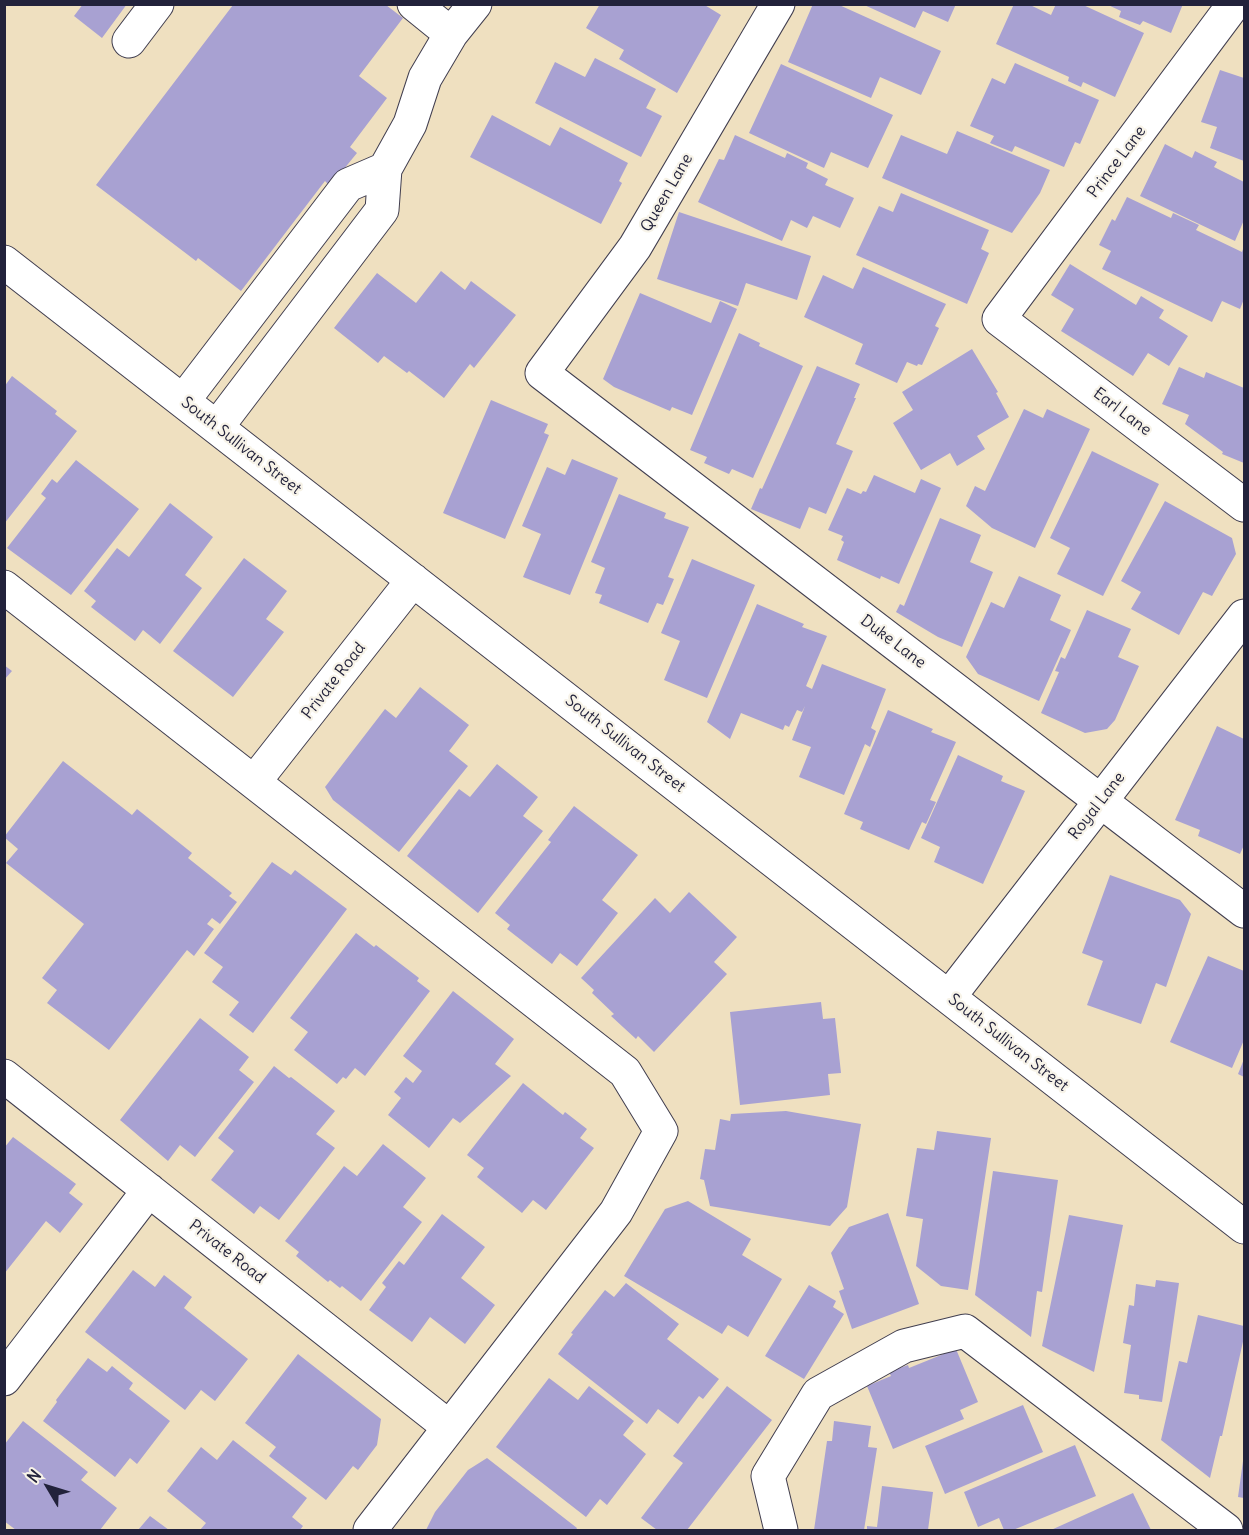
<!DOCTYPE html>
<style>
body{margin:0}
#map{position:relative;width:1249px;height:1535px;overflow:hidden;background:#efe0c0;font-family:Delius,sans-serif}
canvas{display:block}
.frame{position:absolute;inset:0;border:6px solid #22223b;pointer-events:none}
.north{position:absolute;left:18px;top:1457px;width:60px;height:60px;-webkit-text-stroke:4px #f7f3e8;paint-order:stroke;rotate:308deg;font-size:16px;font-weight:700;line-height:24px;text-align:center;color:#22223b}
.north::after{content:'';display:block;margin:auto;width:21px;height:27px;background:#22223b;clip-path:polygon(50% 0,100% 100%,50% 72%,0 100%)}
</style>
<div id="map">
<canvas width="1249" height="1535"></canvas>
<div class="frame"></div>
<div class="north">N</div>
</div>
<script>
const ctx = document.querySelector('canvas').getContext('2d');
ctx.lineJoin = 'round';
function paint(path, color) { ctx.fillStyle = color; ctx.fill(path, 'evenodd'); }
const poly = rows => new Path2D(rows.map(r => 'M' + r).join(''));
function stroke(path, color, width, dash) { ctx.strokeStyle = color; ctx.lineWidth = width; ctx.lineCap = dash ? 'butt' : 'round'; ctx.setLineDash(dash || []); ctx.stroke(path); }
function write(font, color, halo, rows, align = 'center') {
  ctx.font = font + ' Delius,sans-serif'; ctx.lineWidth = 4.5; ctx.setLineDash([]); ctx.textBaseline = 'middle'; ctx.strokeStyle = halo; ctx.fillStyle = color; for (const [text, x, y, turn = 0] of rows) {
    ctx.save(); ctx.translate(x, y); ctx.rotate((+turn || 0) * Math.PI / 180); ctx.textAlign = isNaN(turn) ? turn : align; if (halo) ctx.strokeText(text, 0, 0); ctx.fillText(text, 0, 0); ctx.restore();
  }
}
paint(poly([
 [83,4,127,4,102,38,74,16],
 [600,4,703,4,721,15,677,93,619,59,624,50,586,28],
 [813,4,837,4,941,51,921,95,880,77,871,98,788,62],
 [862,4,956,4,948,22,923,11,915,28],
 [1014,4,1028,4,1051,15,1056,4,1081,4,1144,33,1115,97,1083,82,1081,87,1068,81,1069,77,996,44],
 [1106,4,1183,4,1171,33,1143,21,1140,25,1119,17,1121,11],
 [233,5,386,5,403,18,359,76,387,98,350,147,357,153,330,186,325,181,241,291,198,258,196,261,96,185],
 [595,58,656,89,646,108,662,116,641,157,535,103,555,62,585,77],
 [1015,63,1099,100,1080,144,1075,142,1064,167,1015,146,1012,152,990,143,994,136,970,126,992,78,1005,84],
 [781,64,893,115,868,168,831,152,824,168,749,133],
 [1220,70,1244,78,1244,161,1210,148,1217,127,1201,122],
 [492,115,550,146,560,127,628,163,619,181,622,183,601,224,470,157],
 [957,131,1050,170,1040,193,1012,233,882,178,901,135,947,154],
 [735,135,785,158,787,153,808,163,806,168,828,179,825,185,854,198,840,228,813,216,807,228,791,220,782,241,698,202,719,159,724,160],
 [1165,144,1192,158,1195,151,1217,162,1214,167,1244,182,1244,220,1235,241,1140,196],
 [901,193,989,230,981,249,989,253,967,304,856,255,879,206,893,212],
 [1127,197,1171,218,1173,213,1199,225,1196,230,1242,252,1244,246,1244,299,1240,309,1222,301,1212,322,1102,269,1111,251,1099,245,1112,219,1115,221],
 [679,212,811,256,797,300,746,283,738,306,657,279],
 [1070,264,1136,305,1141,296,1164,310,1159,318,1188,336,1169,366,1148,353,1133,376,1061,331,1074,309,1051,295],
 [863,267,946,304,935,326,939,328,922,365,918,364,917,366,907,362,897,383,855,364,863,344,804,317,823,275,853,289],
 [441,271,465,290,471,281,516,315,474,368,470,364,444,398,409,371,407,373,384,356,378,363,334,328,377,273,416,303],
 [640,293,711,323,720,301,737,309,692,415,672,407,670,411,614,387,603,379],
 [739,333,760,343,759,346,803,366,753,478,732,469,729,474,704,463,707,457,690,450],
 [972,349,998,392,996,393,1009,417,977,436,985,449,957,466,950,453,921,470,893,423,913,410,902,392],
 [817,366,860,384,854,398,856,398,836,444,853,451,826,514,809,507,800,529,751,509,760,488,762,489],
 [1179,367,1204,378,1206,372,1244,388,1244,463,1222,454,1223,452,1185,424,1189,415,1162,404],
 [12,376,57,411,55,414,77,431,4,524,4,387],
 [491,400,548,424,544,433,549,435,505,539,443,513],
 [1024,409,1043,418,1047,409,1090,429,1035,548,992,528,966,506,975,486,985,491],
 [1092,451,1159,484,1103,596,1057,574,1070,548,1050,538],
 [572,459,618,478,570,595,523,577,541,534,522,526,547,467,565,475],
 [76,460,139,509,71,595,7,548,46,498,41,494,52,479,57,483],
 [874,475,915,493,921,479,941,488,899,584,881,576,880,579,837,560,844,542,841,540,843,536,828,530,847,488,861,494,863,491,866,492],
 [619,494,666,513,664,518,689,527,668,577,674,579,663,605,657,603,648,623,599,603,602,595,595,593,605,568,591,562],
 [1165,501,1232,538,1236,554,1212,596,1203,592,1179,635,1131,609,1141,592,1121,581],
 [170,503,213,537,185,575,202,588,160,644,143,630,135,641,91,607,96,601,84,591,117,548,129,557],
 [940,518,981,535,970,562,993,572,962,647,938,637,896,612,900,604,904,606],
 [244,558,287,591,266,619,284,632,233,697,173,651],
 [692,559,755,585,707,698,664,680,680,641,661,633],
 [1019,576,1061,595,1050,620,1071,630,1039,701,978,674,966,657,991,602,1004,608],
 [757,604,804,624,802,627,827,636,806,686,812,689,822,664,886,689,871,728,876,731,870,747,865,744,844,795,799,777,811,747,792,740,805,706,802,712,797,710,789,727,785,725,783,730,741,713,730,739,707,722],
 [1087,610,1131,629,1118,657,1139,666,1115,720,1107,729,1085,733,1041,713,1059,672,1055,671,1061,657,1065,659],
 [4,665,12,671,4,680],
 [420,687,469,725,449,751,468,766,399,852,333,800,325,787,385,709,396,718],
 [888,710,933,729,931,732,956,742,930,800,936,802,926,824,922,822,909,850,860,829,863,822,844,814],
 [1217,726,1244,739,1244,845,1240,854,1198,836,1200,830,1175,820],
 [958,755,1003,776,1001,781,1025,791,983,884,934,862,940,847,921,838],
 [63,761,132,815,137,809,192,853,188,858,232,893,229,896,237,902,220,924,212,918,207,924,214,929,194,956,187,950,109,1050,47,1003,57,990,42,978,84,924,6,863,18,849,4,837],
 [497,764,538,797,523,816,543,831,478,913,407,856,459,789,470,797],
 [574,806,638,855,602,900,618,913,577,966,560,953,552,964,507,929,510,925,495,913,551,842,548,840],
 [272,862,291,875,295,870,347,909,253,1033,229,1015,239,1002,212,982,223,967,204,953],
 [1110,875,1180,900,1191,914,1166,987,1156,983,1141,1024,1087,1005,1103,961,1082,953],
 [689,892,737,937,714,962,727,974,654,1052,638,1036,636,1039,611,1016,614,1014,592,993,594,990,581,978,655,898,670,913],
 [356,933,374,947,376,945,419,978,417,981,430,991,365,1076,355,1068,346,1079,343,1077,337,1084,294,1050,308,1032,290,1018],
 [1208,956,1244,971,1244,1040,1232,1068,1170,1042],
 [453,991,514,1039,495,1064,511,1076,460,1123,453,1118,429,1148,388,1115,401,1098,394,1092,406,1077,413,1083,422,1071,403,1056],
 [821,1002,823,1019,835,1018,841,1073,828,1074,830,1095,740,1105,730,1012],
 [200,1018,249,1057,239,1070,254,1082,195,1157,180,1145,168,1161,120,1120],
 [1244,1059,1244,1077,1238,1074],
 [274,1066,289,1078,291,1077,335,1111,316,1134,335,1148,279,1220,260,1206,254,1214,211,1180,234,1151,218,1138],
 [523,1083,563,1115,565,1112,587,1129,580,1138,594,1148,546,1210,533,1200,522,1213,477,1177,484,1168,467,1155],
 [786,1111,861,1124,847,1207,830,1226,710,1206,704,1180,700,1179,705,1149,715,1150,720,1119,730,1121,731,1114],
 [937,1131,991,1138,968,1290,941,1286,916,1266,923,1219,906,1216,917,1148,934,1150],
 [13,1137,76,1184,69,1193,83,1204,60,1233,46,1221,4,1274,4,1148],
 [383,1144,426,1178,403,1207,422,1222,361,1301,342,1286,340,1288,330,1280,328,1282,296,1256,299,1252,285,1241,344,1166,357,1176],
 [993,1171,1058,1180,1042,1292,1037,1291,1031,1337,975,1295],
 [688,1201,751,1239,742,1255,782,1279,748,1337,728,1325,722,1334,624,1276,665,1209],
 [888,1213,919,1304,852,1329,839,1291,844,1289,831,1253,849,1227],
 [442,1214,485,1247,461,1278,495,1305,465,1344,430,1317,412,1342,369,1310,386,1287,382,1283,399,1261,404,1265],
 [1069,1215,1123,1225,1094,1372,1042,1346],
 [133,1270,155,1287,164,1275,192,1297,184,1308,248,1359,215,1401,201,1390,185,1410,85,1332],
 [1156,1280,1179,1283,1162,1402,1139,1399,1139,1395,1124,1393,1131,1345,1123,1343,1129,1305,1134,1306,1136,1284,1155,1287],
 [626,1283,679,1324,667,1339,719,1379,703,1399,699,1396,678,1424,658,1409,647,1424,558,1354,573,1334,571,1333,605,1290,614,1297],
 [809,1285,836,1301,833,1307,844,1314,804,1379,765,1356],
 [1198,1315,1244,1326,1244,1337,1222,1436,1220,1436,1210,1478,1161,1440,1179,1361,1187,1363],
 [956,1349,978,1402,960,1410,964,1419,893,1449,867,1386,891,1376,889,1372,908,1365,909,1368],
 [298,1354,381,1419,377,1445,358,1470,353,1466,326,1500,269,1456,276,1447,245,1423],
 [88,1358,107,1372,112,1366,133,1383,129,1389,170,1421,137,1464,130,1458,115,1477,43,1421,57,1402,56,1400],
 [549,1378,578,1400,589,1386,634,1421,623,1435,646,1454,607,1505,600,1499,586,1517,496,1447],
 [727,1386,772,1420,687,1530,657,1530,641,1518,683,1463,673,1456],
 [1023,1405,1043,1452,945,1494,925,1446],
 [23,1421,88,1472,81,1480,117,1508,100,1530,16,1530,4,1521,4,1445],
 [834,1421,871,1426,868,1447,877,1448,864,1530,814,1530,827,1441,832,1441],
 [233,1440,307,1498,292,1517,303,1526,300,1530,200,1530,206,1523,167,1491,201,1447,217,1460],
 [1075,1445,1096,1496,1013,1530,1004,1530,999,1518,978,1527,964,1492],
 [487,1458,577,1528,576,1530,426,1530,435,1512,468,1470],
 [1243,1461,1244,1461,1244,1498,1238,1497],
 [882,1486,933,1492,928,1530,867,1530,867,1526,877,1527],
 [1133,1493,1151,1530,1051,1530],
 [150,1516,169,1530,138,1530]
]), '#a8a1d2');
const minor = poly([
 [414,4,451,34],
 [778,4,635,247,542,373,1244,911],
 [1234,4,999,319,1244,505],
 [129,41,157,4],
 [4,262,1244,1227],
 [183,401,348,185,385,169],
 [217,427,382,210,385,169,410,124,425,78,451,34,475,4],
 [4,587,625,1072,661,1131,616,1212,370,1530],
 [254,782,413,580],
 [949,997,1244,616],
 [4,1076,449,1427],
 [4,1379,149,1190],
 [781,1530,768,1476,818,1394,904,1346,965,1331,1226,1530]
]);
stroke(minor, '#413e4f', 35);
stroke(minor, '#fff', 33);
write('16px', '#22223b', '#f7f3e8', [
 ["Prince Lane",1117,162,-53],
 ["Queen Lane",667,193,-60],
 ["Earl Lane",1122,412,37],
 ["South Sullivan Street",241,446,38],
 ["Duke Lane",893,642,37],
 ["Private Road",334,681,-52],
 ["South Sullivan Street",625,744,38],
 ["Royal Lane",1097,806,-52],
 ["South Sullivan Street",1008,1043,38],
 ["Private Road",227,1252,38]
]);
</script>
